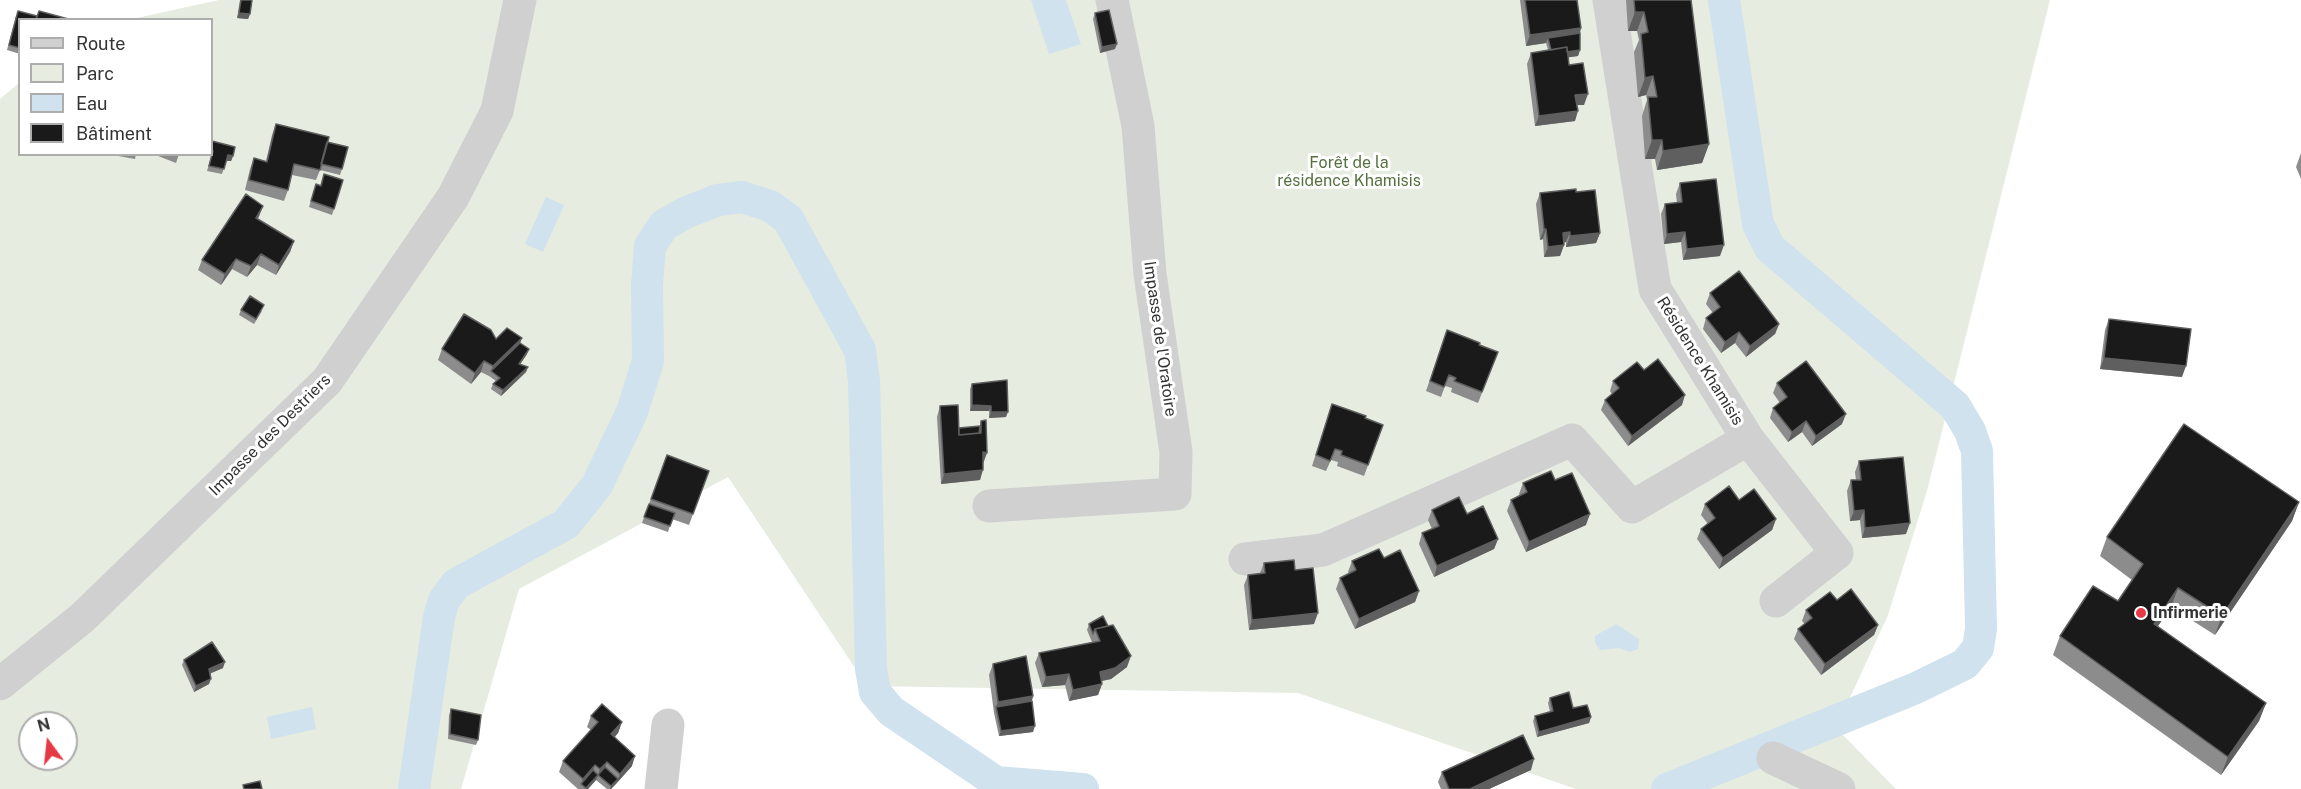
<!DOCTYPE html>
<meta charset="utf-8">
<style>
body{margin:0}
#map{position:relative;width:2301px;height:789px;overflow:hidden;background:#fff;font-family:"Public Sans",sans-serif}
canvas{display:block}
.legend{position:absolute;left:18px;top:18px;width:195px;height:138px;box-sizing:border-box;background:#fff;border:2px solid #adadad;margin:0;padding:8px 10px;list-style:none;font-size:18px;color:#333}
.legend li{display:flex;align-items:center;gap:12px;height:30px}
.legend b{width:30px;border:2px solid #adadad}
.north{position:absolute;left:18px;top:711px;width:60px;height:60px;box-sizing:border-box;background:#fff;border:2px solid #adadad;border-radius:50%;rotate:345deg;font-size:16px;font-weight:700;line-height:24px;text-align:center;color:#333}
.north::after{content:'';display:block;margin:auto;width:21px;height:27px;background:#e63946;clip-path:polygon(50% 0,100% 100%,50% 72%,0 100%)}
</style>
<div id="map">
<canvas width="2301" height="789"></canvas>
<ul class="legend">
<li><b style="height:8px;background:#d0d0d0"></b>Route</li>
<li><b style="height:16px;background:#e6ecdf"></b>Parc</li>
<li><b style="height:16px;background:#cfe2ee"></b>Eau</li>
<li><b style="height:16px;background:#1a1a1a"></b>Bâtiment</li>
</ul>
<div class="north">N</div>
</div>
<script>
const ctx = document.querySelector('canvas').getContext('2d');
ctx.lineJoin = 'round';
function paint(path, color) { ctx.fillStyle = color; ctx.fill(path, 'evenodd'); }
const poly = rows => new Path2D(rows.map(r => 'M' + r).join(''));
function stroke(path, color, width, dash) { ctx.strokeStyle = color; ctx.lineWidth = width; ctx.lineCap = dash ? 'butt' : 'round'; ctx.setLineDash(dash || []); ctx.stroke(path); }
function write(font, color, halo, rows, align = 'center') {
  ctx.font = font + ' "Public Sans",sans-serif'; ctx.lineWidth = 6; ctx.setLineDash([]); ctx.textBaseline = 'middle'; ctx.strokeStyle = halo; ctx.fillStyle = color; for (const [text, x, y, turn = 0] of rows) {
    ctx.save(); ctx.translate(x, y); ctx.rotate((+turn || 0) * Math.PI / 180); ctx.textAlign = isNaN(turn) ? turn : align; if (halo) ctx.strokeText(text, 0, 0); ctx.fillText(text, 0, 0); ctx.restore();
  }
}
paint(poly([
 [219,0,2050,0,1927,491,1888,615,1836,728,1896,789,1576,789,1298,693,867,686,728,477,519,589,461,789,0,789,0,99,19,83,20,154,212,154,212,20,132,19],
 [30,723,66,723,66,759,30,759]
]), '#e6ecdf');
paint(poly([
 [1031,0,1066,0,1081,44,1049,54],
 [546,197,564,205,543,252,525,244],
 [1616,624,1639,639,1638,649,1630,652,1619,648,1600,650,1595,643,1595,636],
 [312,707,316,729,271,739,267,717]
]), '#cfe2ee');
stroke(poly([
 [414,789,439,617,444,600,456,584,566,524,597,485,632,412,648,361,647,285,650,246,664,225,687,212,718,200,742,197,770,206,788,219,860,350,864,381,871,669,875,692,891,711,996,782,1083,789],
 [1667,789,1916,688,1965,664,1978,648,1981,629,1977,451,1970,431,1955,406,1770,248,1758,224,1724,0]
]), '#cfe2ee', 32);
stroke(poly([
 [1748,439,1837,553,1776,601],
 [989,506,1175,494,1176,452,1150,274,1138,126,1112,0],
 [1245,559,1323,550,1572,440,1632,507,1748,439,1655,289,1609,0],
 [0,684,82,618,327,381,453,197,497,111,520,0],
 [1773,758,1839,789],
 [661,789,668,725]
]), '#d0d0d0', 33);
paint(poly([
 [240,0,250,14,248,19,237,18],
 [1520,0,1577,0,1581,28,1580,33,1580,50,1578,56,1568,57,1569,65,1584,105,1577,105,1575,121,1535,126,1527,64,1531,53,1548,50,1546,43,1526,46],
 [1626,0,1691,0,1709,144,1702,163,1657,170,1655,159,1645,159,1642,116,1647,100,1646,95,1638,97,1634,52,1639,40,1637,31,1628,31],
 [1095,13,1115,49,1100,53,1093,19],
 [16,16,37,16,20,20,20,54,7,50],
 [276,124,327,142,342,169,340,175,320,170,316,180,292,175,288,190,284,201,245,190,250,169,254,158,266,161,272,135],
 [212,141,233,156,231,161,226,161,222,174,207,171,211,156,205,155,212,154],
 [2301,153,2301,179,2296,167],
 [107,154,136,154,135,159],
 [153,154,179,154,176,163],
 [324,174,343,180,332,215,309,207,316,184,320,186],
 [1680,183,1720,256,1683,260,1681,242,1664,244,1661,214,1665,204,1677,203,1676,194],
 [1576,192,1600,233,1596,243,1566,247,1566,242,1564,243,1564,245,1560,256,1544,257,1543,239,1540,240,1536,204,1540,193],
 [263,206,258,219,294,241,290,252,276,275,257,265,247,277,232,269,221,285,198,270,202,260],
 [1710,293,1779,324,1775,334,1746,357,1735,343,1721,353,1703,329,1706,318,1713,313,1706,304],
 [241,310,262,311,254,324,239,315],
 [2109,319,2182,377,2100,369,2105,330],
 [1447,330,1498,352,1478,403,1451,392,1452,388,1445,386,1441,397,1426,391],
 [522,338,520,343,527,354,520,364,528,367,526,372,501,396,491,389,493,384,496,381,489,376,481,372,471,384,438,360,442,349,496,339],
 [1644,370,1682,405,1628,446,1601,410,1605,400,1612,394,1610,391,1613,381],
 [1777,383,1842,424,1812,446,1802,432,1788,442,1770,418,1773,408,1780,403,1773,393],
 [972,384,1006,417,989,418,989,411,970,411,970,389],
 [1332,404,1383,425,1364,476,1337,466,1338,462,1331,460,1326,471,1312,466],
 [940,406,959,428,980,426,981,421,983,464,980,480,941,484,937,417],
 [667,455,709,471,689,525,672,519,668,532,642,523],
 [1859,461,1906,534,1862,538,1860,520,1850,521,1847,491,1851,480,1856,480,1855,472],
 [1555,480,1586,525,1526,552,1507,511,1511,500,1520,496,1519,494,1523,483],
 [1739,500,1776,519,1772,530,1719,569,1697,539,1701,529,1708,524,1701,515,1705,504],
 [2299,502,2292,521,2215,635,2171,607,2158,626,2266,703,2259,721,2221,775,2053,655,2060,636,2118,601,2132,580,2100,556,2107,537],
 [1432,510,1467,514,1498,539,1494,549,1434,577,1419,544,1422,533,1432,529,1428,520],
 [1384,558,1419,591,1415,602,1355,629,1336,589,1340,578,1349,574,1348,572,1352,561],
 [1264,563,1295,570,1314,624,1249,630,1244,585,1248,575,1260,573],
 [1837,600,1878,625,1874,635,1821,675,1794,639,1798,629,1805,624,1802,621,1806,610],
 [1103,616,1127,667,1111,679,1102,681,1102,684,1098,695,1069,701,1065,685,1042,687,1035,663,1039,653,1092,642,1087,630,1089,624],
 [184,660,223,668,210,673,209,684,194,692,182,665],
 [993,664,1033,696,1032,701,1033,732,999,736,994,713,989,675],
 [1550,698,1591,717,1589,723,1537,737,1533,721,1535,716,1550,712,1548,703],
 [451,709,478,740,476,745,448,739,449,715],
 [591,716,622,722,618,733,615,737,632,766,611,789,607,789,596,780,588,789,578,789,559,772,563,761,591,730,587,727],
 [1531,770,1489,789,1441,789,1438,782,1442,772]
]), '#8c8c8c');
paint(poly([
 [1635,12,1644,12,1637,31,1628,31],
 [239,13,250,14,248,19,237,18],
 [1581,28,1578,39,1548,38,1546,43,1526,46,1530,35],
 [1117,44,1115,49,1100,53,1102,47],
 [1580,50,1578,56,1550,60,1552,55],
 [1653,76,1646,95,1638,97,1645,78],
 [1588,94,1584,105,1571,105,1575,95],
 [1578,111,1575,121,1535,126,1539,116],
 [1652,140,1662,140,1655,159,1645,159],
 [1709,144,1702,163,1657,170,1663,151],
 [228,155,233,156,231,161,226,161],
 [263,206,259,216,252,228,256,218],
 [1544,229,1546,229,1543,239,1540,240],
 [1570,232,1566,242,1559,243,1563,233],
 [1685,232,1681,242,1664,244,1667,234],
 [1600,233,1596,243,1566,247,1570,236],
 [294,241,290,252,276,275,279,265],
 [1564,245,1560,256,1544,257,1548,247],
 [1724,245,1720,256,1683,260,1687,249],
 [261,254,257,265,247,277,251,266],
 [236,259,232,269,221,285,225,274],
 [1779,324,1775,334,1746,357,1750,346],
 [1739,332,1735,343,1721,353,1725,342],
 [522,338,518,348,491,371,493,366],
 [529,349,527,354,517,369,519,364],
 [2104,358,2186,366,2182,377,2100,369],
 [484,361,481,372,471,384,475,373],
 [528,367,526,372,501,396,503,390],
 [1685,395,1682,405,1628,446,1632,436],
 [972,405,991,406,989,411,970,411],
 [991,412,1008,412,1006,417,989,418],
 [1846,414,1842,424,1812,446,1816,436],
 [1806,421,1802,432,1788,442,1792,432],
 [983,452,987,453,983,464],
 [983,470,980,480,941,484,944,474],
 [2299,502,2292,521,2215,635,2222,616],
 [1864,510,1860,520,1850,521,1854,511],
 [1590,514,1586,525,1526,552,1529,542],
 [1776,519,1772,530,1719,569,1723,558],
 [1910,523,1906,534,1862,538,1865,528],
 [1498,539,1494,549,1434,577,1437,566],
 [2178,588,2171,607,2147,642,2154,624],
 [1419,591,1415,602,1355,629,1359,619],
 [1318,613,1314,624,1249,630,1252,620],
 [1878,625,1874,635,1821,675,1825,664],
 [1131,656,1127,667,1111,679,1096,682,1100,672],
 [225,662,223,668,207,675,209,669],
 [1069,674,1065,685,1042,687,1046,677],
 [211,679,209,684,194,692,196,686],
 [1102,684,1098,695,1069,701,1073,690],
 [1033,696,1030,707,996,707,998,702],
 [2266,703,2259,721,2221,775,2228,757],
 [1591,717,1589,723,1537,737,1539,732],
 [622,722,618,733,607,745,611,734],
 [1035,726,1033,732,999,736,1001,731],
 [635,756,632,766,616,784,620,774],
 [1534,759,1531,770,1489,789,1470,789],
 [607,762,603,772,598,775,600,769],
 [595,765,591,776,581,784,583,779],
 [598,775,596,780,588,789,585,789],
 [618,779,616,784,611,789,610,789,611,786]
]), '#5f5f5f');
const building = poly([
 [241,0,252,0,250,14,239,13,241,0],
 [1525,0,1577,0,1581,28,1530,35,1525,0],
 [1634,0,1691,0,1709,144,1663,151,1662,140,1652,140,1648,97,1657,97,1653,76,1645,78,1641,34,1648,32,1644,12,1635,12,1634,0],
 [1109,10,1117,44,1102,47,1095,13,1109,10],
 [18,11,37,16,36,20,20,20,20,48,9,45,18,11],
 [39,11,72,20,36,20,39,11],
 [1580,33,1580,50,1567,52,1567,47,1551,50,1548,38,1580,33],
 [1567,47,1569,65,1583,63,1588,94,1575,95,1578,111,1539,116,1531,53,1567,47],
 [276,124,329,137,320,170,294,164,288,190,249,180,254,158,267,162,276,124],
 [212,141,235,147,233,156,228,155,224,169,209,166,213,151,212,150,212,141],
 [327,142,348,147,342,169,321,164,327,142],
 [324,174,343,180,334,209,311,201,316,184,321,186,324,174],
 [1716,179,1724,245,1687,249,1685,232,1667,234,1665,204,1682,202,1680,183,1716,179],
 [1576,189,1576,192,1595,190,1600,233,1570,236,1570,232,1563,233,1564,245,1548,247,1546,229,1544,229,1540,193,1576,189],
 [246,194,263,206,256,218,294,241,279,265,261,254,251,266,236,259,225,274,202,260,246,194],
 [1739,271,1779,324,1750,346,1739,332,1725,342,1706,318,1720,307,1710,293,1739,271],
 [250,296,264,305,256,319,241,310,250,296],
 [464,314,491,330,496,339,507,328,522,338,493,366,484,361,475,373,442,349,464,314],
 [2109,319,2191,329,2186,366,2104,358,2109,319],
 [1447,330,1480,343,1479,345,1498,352,1482,392,1454,381,1456,378,1449,375,1444,387,1430,381,1447,330],
 [520,343,529,349,519,364,528,367,503,390,493,384,500,378,491,371,520,343],
 [1658,359,1685,395,1632,436,1605,400,1619,388,1613,381,1637,362,1644,370,1658,359],
 [1806,361,1846,414,1816,436,1806,421,1792,432,1773,408,1787,397,1777,383,1806,361],
 [1007,380,1008,412,991,412,991,406,972,405,972,384,1007,380],
 [1332,404,1366,416,1365,418,1383,425,1368,465,1341,455,1342,451,1335,449,1330,461,1316,455,1332,404],
 [958,405,959,435,981,433,981,421,986,420,987,453,983,452,983,470,944,474,940,406,958,405],
 [2184,424,2299,502,2222,616,2178,588,2154,624,2266,703,2228,757,2060,636,2093,586,2118,601,2143,564,2107,537,2184,424],
 [980,426,979,433,959,435,959,428,980,426],
 [667,455,709,471,693,514,651,499,667,455],
 [1903,457,1910,523,1865,528,1864,510,1854,511,1851,480,1861,480,1859,461,1903,457],
 [1551,471,1555,480,1572,473,1590,514,1529,542,1511,500,1527,492,1523,483,1551,471],
 [1729,486,1739,500,1754,489,1776,519,1723,558,1701,529,1715,518,1705,504,1729,486],
 [1459,497,1467,514,1483,506,1498,539,1437,566,1422,533,1439,526,1432,510,1459,497],
 [649,504,675,513,670,526,644,517,649,504],
 [1379,549,1384,558,1400,550,1419,591,1359,619,1340,578,1356,570,1352,561,1379,549],
 [1294,560,1295,570,1313,568,1318,613,1252,620,1248,575,1265,573,1264,563,1294,560],
 [1851,589,1878,625,1825,664,1798,629,1812,618,1806,610,1830,592,1837,600,1851,589],
 [1103,616,1108,626,1095,629,1093,634,1089,624,1103,616],
 [1113,625,1131,656,1115,668,1100,672,1102,684,1073,690,1069,674,1046,677,1039,653,1100,641,1095,629,1113,625],
 [212,642,225,662,209,669,211,679,196,686,184,660,212,642],
 [1026,656,1033,696,998,702,993,664,1026,656],
 [1569,692,1573,708,1587,705,1591,717,1539,732,1535,716,1553,711,1550,698,1569,692],
 [1032,701,1035,726,1001,731,996,707,1032,701],
 [602,704,622,722,611,734,635,756,620,774,607,762,600,769,595,765,583,779,563,761,598,722,591,716,602,704],
 [451,709,481,715,478,740,450,734,451,709],
 [1523,735,1534,759,1470,789,1449,789,1442,772,1523,735],
 [605,767,618,779,611,786,598,775,605,767],
 [593,770,598,775,586,788,581,784,593,770],
 [260,781,262,789,244,789,243,785,260,781]
]);
paint(building, '#1a1a1a');
stroke(building, '#5f5f5f', 1.5);
for (const [x, y, r, color] of [
 [2141,613,6,"#e63946"]
]) { const dot = new Path2D(); dot.arc(x, y, r, 0, 2 * Math.PI); ctx.fillStyle = color; ctx.fill(dot); stroke(dot, '#fff', 2); }
write('16px', '#56703f', '#fff', [
 ["Forêt de la",1349,163],
 ["résidence Khamisis",1349,181]
]);
write('16px', '#333', '#fff', [
 ["Impasse de l'Oratoire",1160,339,82],
 ["Résidence Khamisis",1700,361,58],
 ["Impasse des Destriers",270,435,-45]
]);
write('bold 16px', '#333', '#fff', [
 ["Infirmerie",2153,613]
], 'left');
</script>
